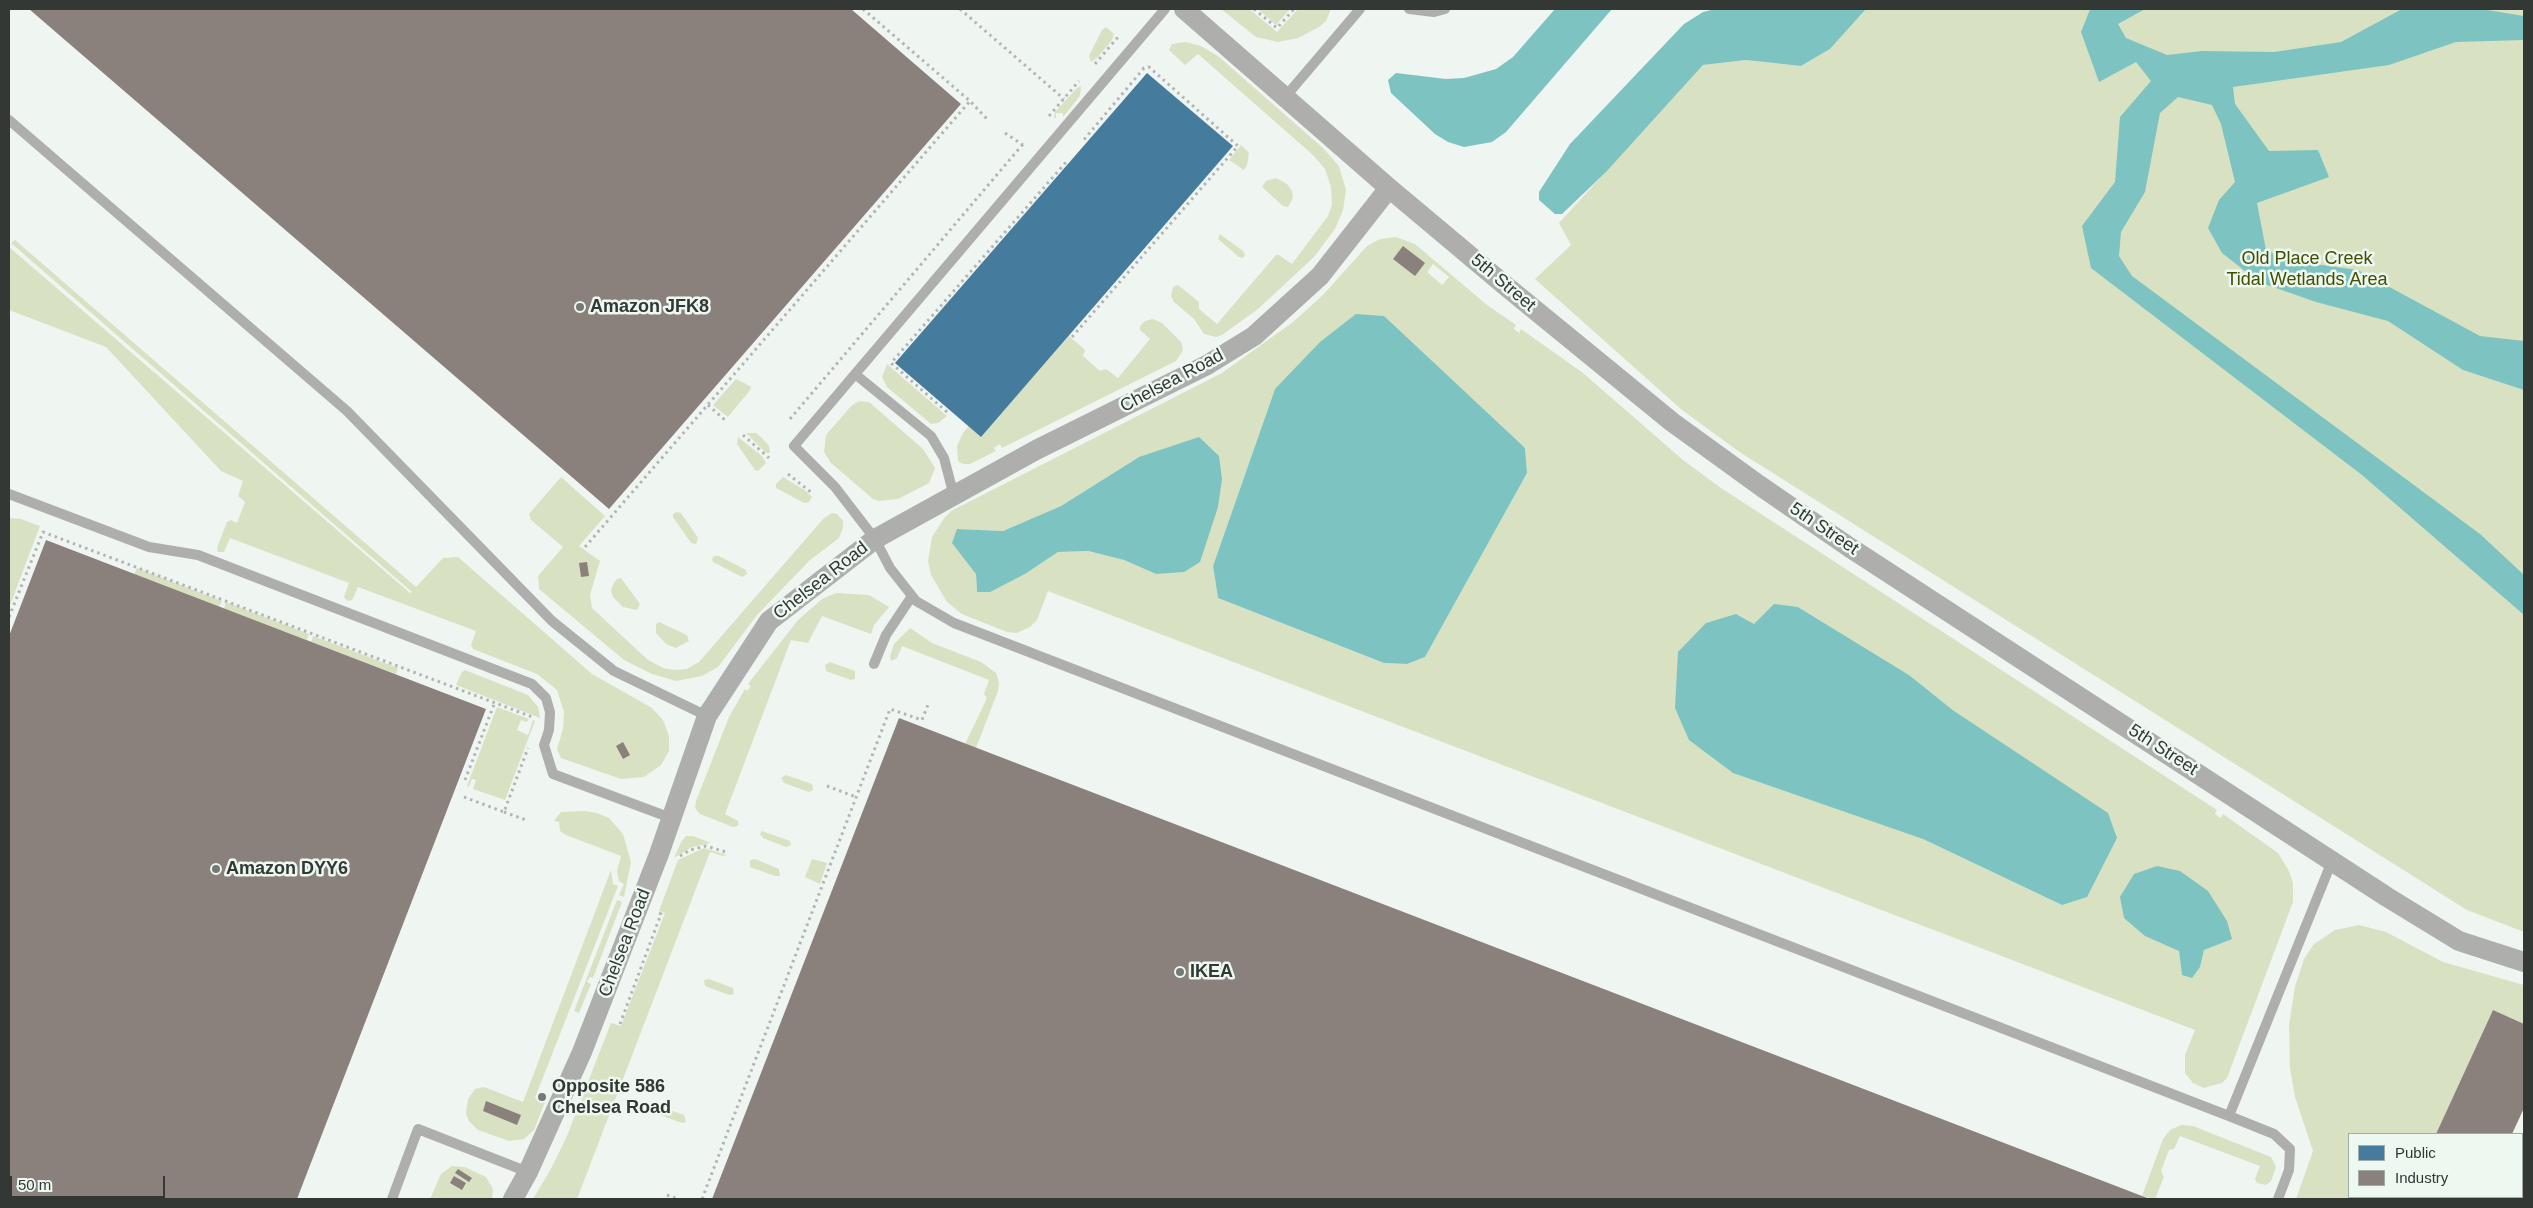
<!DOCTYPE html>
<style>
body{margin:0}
#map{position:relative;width:2533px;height:1208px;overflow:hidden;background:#eff5f1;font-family:Arial,sans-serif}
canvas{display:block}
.frame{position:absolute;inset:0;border:10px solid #333835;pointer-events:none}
.legend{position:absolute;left:2348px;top:1133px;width:175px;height:65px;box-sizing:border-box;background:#ecf8f0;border:1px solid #a2aba5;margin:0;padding:6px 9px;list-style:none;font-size:15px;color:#333835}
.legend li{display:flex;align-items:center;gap:10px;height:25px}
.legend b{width:25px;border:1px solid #a2aba5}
.scale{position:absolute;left:10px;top:1176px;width:155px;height:22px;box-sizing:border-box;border:2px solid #333835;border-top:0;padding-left:6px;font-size:15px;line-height:18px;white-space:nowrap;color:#333835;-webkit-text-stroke:4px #ecf8f0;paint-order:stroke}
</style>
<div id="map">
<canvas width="2533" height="1208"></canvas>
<div class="frame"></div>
<ul class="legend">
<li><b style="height:14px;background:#457b9d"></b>Public</li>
<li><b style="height:14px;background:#8a817c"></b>Industry</li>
</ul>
<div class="scale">50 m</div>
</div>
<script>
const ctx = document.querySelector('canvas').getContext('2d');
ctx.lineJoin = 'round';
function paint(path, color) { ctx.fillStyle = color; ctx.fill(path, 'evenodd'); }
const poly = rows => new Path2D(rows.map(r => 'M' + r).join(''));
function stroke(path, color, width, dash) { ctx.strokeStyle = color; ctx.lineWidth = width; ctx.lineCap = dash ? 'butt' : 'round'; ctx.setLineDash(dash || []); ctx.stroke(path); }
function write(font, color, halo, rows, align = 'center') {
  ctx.font = font + ' Arial,sans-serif'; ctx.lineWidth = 5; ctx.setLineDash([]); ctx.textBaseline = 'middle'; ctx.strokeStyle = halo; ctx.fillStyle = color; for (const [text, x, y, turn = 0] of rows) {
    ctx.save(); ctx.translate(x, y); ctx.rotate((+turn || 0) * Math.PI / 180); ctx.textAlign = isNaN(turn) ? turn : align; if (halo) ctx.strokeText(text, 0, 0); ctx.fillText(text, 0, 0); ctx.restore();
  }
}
paint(poly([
 [1221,9,1249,9,1277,32,1298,9,1331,9,1326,21,1319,27,1298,38,1278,42,1256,37],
 [1258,9,1290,9,1276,25],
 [1866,9,2090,9,2081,32,2109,9,2524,9,2524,932,2467,910,1741,453,1682,410,1535,279,1571,245,1559,223,1703,65,1746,60,1801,66,1830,49],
 [1106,27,1114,34,1112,40,1097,58,1091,62,1089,56,1102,30],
 [1185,42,1201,46,1218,56,1323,148,1339,166,1346,190,1343,210,1335,229,1314,257,1258,309,1222,335,1216,337,1204,334,1194,319,1174,302,1171,296,1173,287,1178,285,1199,302,1199,309,1217,324,1276,255,1279,255,1292,264,1328,216,1332,205,1331,187,1325,169,1313,155,1198,54,1185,65,1169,50,1172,44],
 [1081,86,1080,96,1063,117,1063,113,1056,113,1056,118,1054,118,1055,112,1077,88],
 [1241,145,1249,153,1247,165,1244,170,1229,160],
 [1276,178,1287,184,1292,191,1293,198,1288,207,1283,206,1262,187,1266,181],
 [1220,234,1243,251,1245,255,1243,258,1239,257,1218,239],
 [1396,237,1415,244,1487,305,1516,325,1514,329,1519,333,1521,329,1583,373,1683,460,1721,488,2217,810,2215,814,2220,818,2223,814,2278,853,2289,871,2293,883,2293,902,2227,1078,2222,1083,2204,1088,2193,1083,2185,1073,2185,1055,2195,1030,1048,591,1037,620,1030,627,1017,633,1007,632,962,614,947,602,931,575,928,561,932,537,945,517,951,511,1222,373,1293,322,1323,295,1367,246,1380,239],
 [1433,264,1449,277,1442,285,1427,272],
 [1275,389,1525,448,1527,473,1425,657,1407,664,1384,663,1218,598,1213,566],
 [1139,457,1156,574,1124,560,1087,551,1058,552,1025,574,977,591,976,574,957,529,1003,531,1061,506],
 [1798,607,1909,675,1954,711,2062,905,1923,839,1736,614,1754,624],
 [2204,950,2200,967,2182,975,2179,951],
 [15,240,416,587,443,558,458,557,592,674,652,708,663,720,669,736,669,751,661,765,644,777,621,779,561,758,557,749,563,729,564,712,557,690,537,674,473,649,471,645,476,631,358,587,352,600,347,601,344,597,349,583,230,538,224,552,218,552,217,548,227,522,231,520,237,523,245,502,238,496,243,481,221,471,106,347,9,310,9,247,410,593,412,592,11,243],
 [1153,319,1162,323,1181,342,1183,350,1176,361,1002,448,1000,444,994,448,996,451,970,464,963,464,958,461,957,446,963,433,969,426,981,436,1069,336,1085,350,1083,356,1100,371,1106,369,1118,378,1150,339,1140,330,1140,326,1145,321],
 [887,364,947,416,938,423,931,424,887,387,882,377],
 [736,379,750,386,751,389,728,417,713,405],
 [859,401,869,402,923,449,935,468,929,483,898,499,879,501,873,499,831,463,824,452,826,435,851,406],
 [746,433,756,433,762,438,769,446,770,453,766,453],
 [738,437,762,456,766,463,758,471,755,470,737,444],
 [561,477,605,516,579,546,600,561,590,595,592,608,648,660,663,668,674,670,687,669,699,662,824,518,832,513,837,514,843,521,843,528,839,538,809,561,757,615,718,667,702,676,676,681,652,674,624,660,539,589,538,576,563,547,531,520,529,514],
 [783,477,806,491,812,497,809,502,804,503,776,488,776,484],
 [677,512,681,513,698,538,696,544,691,543,673,517,673,514],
 [9,518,21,519,40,526,9,608],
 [714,556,719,556,746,570,747,574,742,577,713,562,712,559],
 [137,568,222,601,219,607,134,574],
 [621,578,640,604,637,610,623,607,613,597,611,590,614,583,617,579],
 [836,593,869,595,889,607,874,625,871,634,822,616,808,643,791,640,725,814,738,821,738,826,733,827,700,814,695,808,696,801,729,717,745,689,747,691,751,686,748,684,798,620,822,599],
 [226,602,309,634,307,640,224,609],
 [659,622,687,635,689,641,676,648,666,644,656,633,656,624],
 [910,628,932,643,981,662,996,673,999,682,998,691,976,748,965,744,987,698,984,694,989,680,902,646,897,658,891,661,890,656,894,644],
 [313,636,398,668,396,674,311,642],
 [830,662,855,671,855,679,851,680,826,671,825,665],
 [465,670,528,695,538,707,540,718,456,685,462,672],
 [497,707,529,719,527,722,521,720,517,730,528,735,533,720,535,721,505,800,473,789,476,780,472,779,469,787,467,786],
 [786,775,812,784,813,790,809,792,784,783,781,778],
 [584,811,597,813,609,818,623,834,631,862,624,897,619,895,624,884,619,881,617,871,621,856,566,835,560,831,559,822,554,821,561,812],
 [762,831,790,841,791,845,786,847,763,838,760,834],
 [686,836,693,836,711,843,692,847,674,858,681,842],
 [704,848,727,855,723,856,710,852,577,1199,533,1199,552,1167,567,1136,611,1023,621,1026,665,913,659,911,678,860],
 [755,859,779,869,780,876,775,876,750,867,750,860],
 [812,859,827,863,820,884,805,877],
 [611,870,613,884,618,886,535,1098,545,1102,534,1130,524,1139,509,1141,478,1130,469,1121,466,1114,468,1099,475,1089,484,1087,523,1102],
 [617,900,622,902,593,978,590,977,587,982,591,984,579,1013,574,1011],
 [2359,925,2386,932,2443,962,2524,985,2524,1024,2493,1010,2436,1134,2349,1134,2349,1197,2476,1197,2474,1199,2296,1199,2313,1151,2295,1097,2290,1068,2289,1025,2295,987,2304,959,2314,944,2335,930],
 [709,979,733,988,734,994,729,995,705,986,704,980],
 [658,1106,684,1115,686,1122,682,1123,657,1114,655,1110],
 [2181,1125,2193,1126,2271,1157,2276,1167,2271,1181,2266,1185,2257,1183,2255,1179,2260,1166,2180,1136,2174,1149,2169,1150,2161,1171,2164,1177,2155,1199,2142,1196,2163,1139,2170,1130],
 [452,1166,465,1167,486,1177,493,1189,492,1199,430,1199,441,1174]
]), '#d8e2c2');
paint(poly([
 [1555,9,1612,9,1506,132,1492,142,1464,147,1448,142,1435,134,1391,93,1388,80,1396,73,1446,79,1464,78,1496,69,1513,57],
 [1716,9,1866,9,1830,49,1801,66,1746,60,1703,65,1606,172,1562,214,1555,214,1539,200,1539,192,1570,144,1684,24,1703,12],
 [2090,9,2145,9,2118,24,2126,38,2167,55,2202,51,2274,52,2341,42,2402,9,2481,9,2524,16,2524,40,2456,42,2389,65,2233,87,2235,104,2269,151,2318,150,2329,177,2257,203,2266,250,2286,260,2358,270,2480,336,2524,341,2524,390,2463,370,2388,321,2316,302,2259,282,2222,253,2208,228,2219,200,2235,182,2221,124,2212,105,2178,97,2160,113,2145,192,2121,232,2119,256,2132,276,2480,534,2524,575,2524,615,2362,475,2091,268,2082,226,2115,182,2120,117,2151,81,2136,62,2099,82,2081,32],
 [1356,314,1384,316,1525,448,1527,473,1425,657,1407,664,1384,663,1218,598,1213,566,1275,389,1320,342],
 [1199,437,1219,456,1222,479,1218,507,1200,562,1184,572,1156,574,1124,560,1088,551,1058,552,1025,574,990,592,977,592,976,574,952,543,957,529,1003,531,1061,506,1139,457],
 [1774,604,1798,607,1909,675,1954,711,2108,813,2117,838,2087,897,2062,905,1923,839,1733,773,1689,740,1675,708,1678,652,1706,623,1736,614,1754,624],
 [2157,866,2180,871,2208,891,2227,921,2232,939,2204,950,2200,967,2192,978,2182,975,2179,951,2145,936,2124,918,2120,897,2134,874]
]), '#7dc3c1');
paint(poly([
 [1147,73,1233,146,981,437,895,363]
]), '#457b9d');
paint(poly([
 [29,9,851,9,961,104,609,509],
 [1403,246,1425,263,1415,276,1393,259],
 [46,540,486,709,297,1199,9,1199,9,636],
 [587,562,589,576,581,577,579,563],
 [899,718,2142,1196,2150,1199,712,1199],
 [623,742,630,755,623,759,616,746],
 [2493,1010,2524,1024,2524,1108,2512,1134,2436,1134],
 [486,1101,521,1115,517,1125,483,1111],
 [458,1169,472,1178,469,1182,455,1173],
 [454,1176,466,1183,462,1190,450,1183]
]), '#8a817c');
stroke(poly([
 [863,9,970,101,987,119],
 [960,9,1064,99],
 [1254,9,1277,28,1294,9],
 [1095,64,1118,37],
 [1049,116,1079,81],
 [1005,133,1023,145],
 [1072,337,1238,146,1149,67,1144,68,1082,142],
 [708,405,725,420],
 [947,412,891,363,1067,161],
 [790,419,1023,144],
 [743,435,769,458],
 [788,474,812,493],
 [585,547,970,101],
 [9,617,43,532,535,718],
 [465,780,495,702],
 [827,786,856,797],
 [464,797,504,812,528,748],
 [504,812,526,820],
 [680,856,690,850,706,846,726,852],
 [620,1024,661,914,657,912],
 [667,1195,678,1199],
 [702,1199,890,709,922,720,929,702]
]), '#b3b4b3', 3, [2.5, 4]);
stroke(poly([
 [1165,9,794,446,835,487,875,539,890,568,916,601,954,623,2229,1116,2332,861],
 [1409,9,1434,12,1445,9],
 [1286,96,1360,9],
 [9,120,347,411,552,621,614,671,707,716],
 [855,374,931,436,944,458,954,496],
 [9,494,149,547,198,555,532,684,546,698,550,712,549,730,544,745,553,774,671,818],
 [874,664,886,635,912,596],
 [2229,1116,2274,1134,2290,1149,2289,1170,2278,1199],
 [392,1199,418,1129,528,1172]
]), '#aeafad', 10);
stroke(poly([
 [1184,9,1389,188,1507,287,1672,422,1759,485,1849,547,2387,897,2459,941,2524,962],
 [513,1199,528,1172,582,1052,659,854,707,716,769,621,875,539,1036,450,1207,365,1254,336,1320,276,1389,188]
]), '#aeafad', 20);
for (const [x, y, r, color] of [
 [580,307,5,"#757a77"],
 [216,869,5,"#757a77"],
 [1180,972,5,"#757a77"],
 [542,1097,5,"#757a77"]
]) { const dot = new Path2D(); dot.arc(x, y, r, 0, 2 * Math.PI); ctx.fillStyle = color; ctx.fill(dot); stroke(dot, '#ecf8f0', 2); }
write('18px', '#434f00', '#ecf8f0', [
 ["Old Place Creek",2307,259],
 ["Tidal Wetlands Area",2307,280]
]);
write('18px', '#333835', '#ecf8f0', [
 ["5th Street",1503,283,40],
 ["Chelsea Road",1172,381,-28],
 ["5th Street",1824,529,34],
 ["Chelsea Road",821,581,-38],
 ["5th Street",2163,750,33],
 ["Chelsea Road",625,943,-69]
]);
write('bold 18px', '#333835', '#ecf8f0', [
 ["Amazon JFK8",590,307],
 ["Amazon DYY6",226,869],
 ["IKEA",1190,972],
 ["Opposite 586",552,1087],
 ["Chelsea Road",552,1108]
], 'left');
</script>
